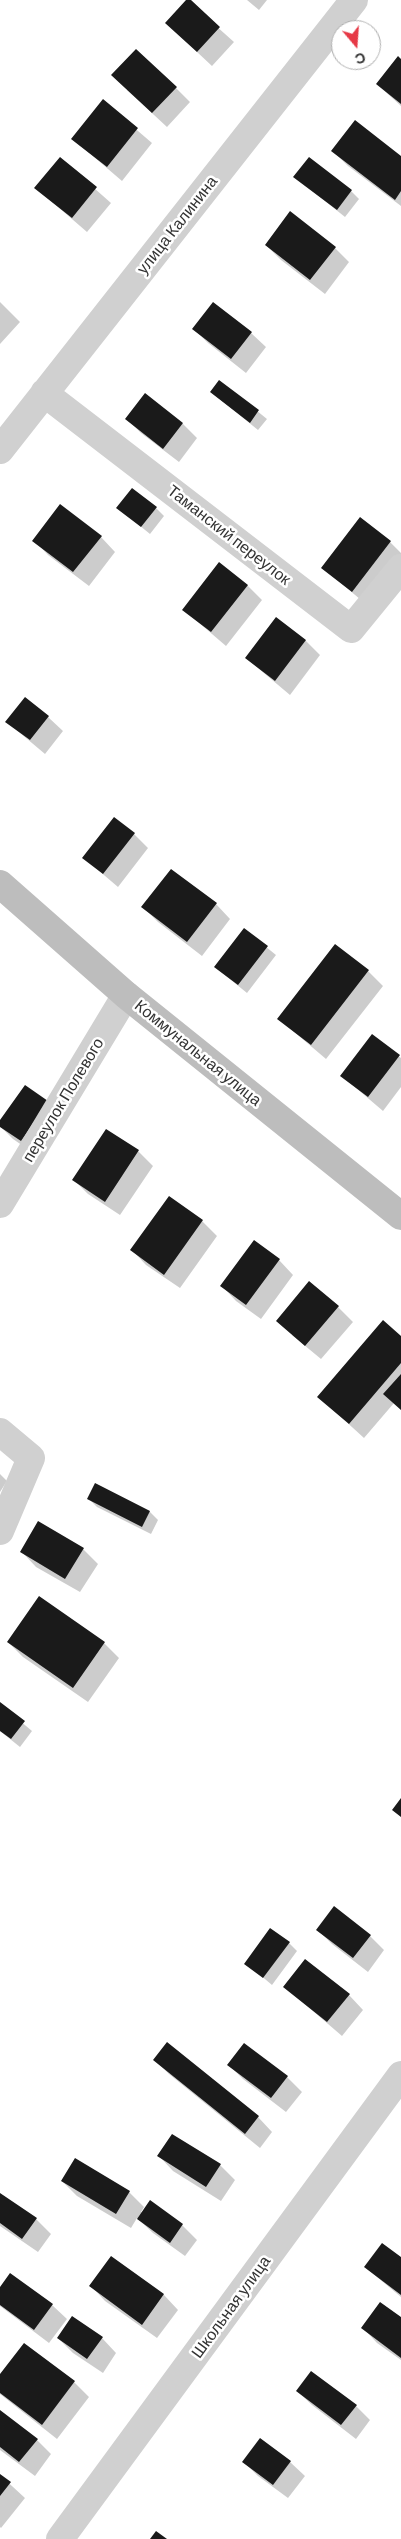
<!DOCTYPE html>
<meta charset="utf-8">
<style>
body{margin:0}
#map{position:relative;width:401px;height:2539px;overflow:hidden;background:#fff;font-family:Barlow,sans-serif}
canvas{display:block}
.north{position:absolute;left:331px;top:20px;width:50px;height:50px;box-sizing:border-box;background:#fff;border:1px solid #adadad;border-radius:50%;rotate:162deg;font-size:14px;font-weight:700;line-height:20px;text-align:center;color:#333}
.north::after{content:'';display:block;margin:auto;width:18px;height:22px;background:#e63946;clip-path:polygon(50% 0,100% 100%,50% 72%,0 100%)}
</style>
<div id="map">
<canvas width="401" height="2539"></canvas>
<div class="north">С</div>
</div>
<script>
const ctx = document.querySelector('canvas').getContext('2d');
ctx.lineJoin = 'round';
function paint(path, color) { ctx.fillStyle = color; ctx.fill(path, 'evenodd'); }
const poly = rows => new Path2D(rows.map(r => 'M' + r).join(''));
function stroke(path, color, width, dash) { ctx.strokeStyle = color; ctx.lineWidth = width; ctx.lineCap = dash ? 'butt' : 'round'; ctx.setLineDash(dash || []); ctx.stroke(path); }
function write(font, color, halo, rows, align = 'center') {
  ctx.font = font + ' Barlow,sans-serif'; ctx.lineWidth = 5; ctx.setLineDash([]); ctx.textBaseline = 'middle'; ctx.strokeStyle = halo; ctx.fillStyle = color; for (const [text, x, y, turn = 0] of rows) {
    ctx.save(); ctx.translate(x, y); ctx.rotate((+turn || 0) * Math.PI / 180); ctx.textAlign = isNaN(turn) ? turn : align; if (halo) ctx.strokeText(text, 0, 0); ctx.fillText(text, 0, 0); ctx.restore();
  }
}
paint(poly([
 [187,0,234,42,212,66,166,23],
 [247,0,267,0,259,10],
 [401,60,401,106,377,84],
 [176,88,190,102,167,127,127,90],
 [103,101,152,143,122,181,73,139],
 [333,151,401,157,401,206,348,166],
 [60,158,111,203,87,232,36,188],
 [295,177,351,191,359,199,345,217],
 [266,245,335,248,349,262,325,294,281,260],
 [0,302,20,322,0,344],
 [194,329,251,333,266,347,246,373,208,343],
 [220,381,267,419,258,430,211,392],
 [127,419,183,424,197,438,179,462,141,433],
 [118,508,156,508,164,516,150,534],
 [101,537,115,552,89,586,48,555,34,540],
 [390,542,401,553,401,561,367,605,323,568],
 [247,585,262,600,226,646,184,610],
 [305,640,320,655,290,695,246,658],
 [48,717,63,731,45,754,7,722],
 [134,834,148,848,118,887,84,858],
 [216,904,230,919,202,956,158,922,143,907],
 [244,929,276,955,247,993,215,967],
 [368,971,383,986,326,1059,279,1019],
 [373,1036,401,1058,401,1087,383,1111,342,1076],
 [25,1087,36,1155,13,1139,0,1126],
 [106,1130,138,1151,153,1166,120,1215,88,1194,74,1180],
 [169,1198,202,1221,217,1236,180,1288,146,1265,132,1250],
 [279,1260,293,1275,261,1319,236,1301,222,1286],
 [338,1307,353,1322,321,1359,292,1335],
 [401,1338,401,1410,394,1403,364,1438,319,1397],
 [0,1474,7,1481,0,1492],
 [96,1484,150,1512,158,1520,151,1534,97,1507,89,1499],
 [83,1549,98,1564,80,1592,36,1567,22,1552],
 [39,1598,104,1643,119,1658,88,1702,23,1657,8,1642],
 [0,1704,32,1731,20,1747,0,1731],
 [318,1930,370,1936,384,1950,368,1972,332,1944],
 [289,1943,297,1951,272,1985,246,1963],
 [285,1987,349,1995,363,2010,342,2036],
 [244,2045,287,2077,302,2092,286,2112,243,2079,229,2065],
 [155,2060,258,2117,272,2132,260,2148,169,2074],
 [159,2156,220,2165,235,2180,221,2201,173,2171],
 [62,2181,129,2192,144,2207,141,2212,182,2225,197,2240,185,2256,153,2233,137,2218,131,2228,77,2196],
 [0,2194,36,2219,51,2234,38,2252,0,2226],
 [111,2258,164,2295,178,2310,157,2338,105,2301,91,2286],
 [401,2258,401,2297,365,2267],
 [0,2289,52,2305,67,2319,49,2343,0,2306],
 [401,2319,401,2360,377,2343,363,2328],
 [58,2338,102,2338,116,2353,103,2373,73,2353],
 [0,2376,74,2382,89,2397,57,2439,0,2394],
 [297,2391,356,2406,370,2420,356,2439,312,2405],
 [0,2412,37,2440,51,2454,35,2476,0,2450],
 [244,2462,290,2462,305,2476,288,2498,258,2476],
 [0,2475,25,2498,1,2528,0,2527]
]), '#0003');
paint(poly([
 [186,0,191,0,220,27,197,52,165,23],
 [136,49,177,87,152,113,111,75],
 [398,56,401,59,401,104,376,84],
 [103,99,138,128,107,167,71,139],
 [355,120,401,156,401,191,395,200,331,151],
 [60,157,97,187,72,218,34,188],
 [309,157,352,190,337,210,293,177],
 [290,211,336,247,310,280,265,245],
 [213,302,252,332,231,359,192,329],
 [219,380,259,410,250,423,210,392],
 [145,393,183,423,163,449,125,419],
 [132,488,157,507,141,527,116,508],
 [60,504,102,536,73,572,32,541],
 [360,517,391,541,352,592,321,568],
 [219,562,248,585,211,632,182,610],
 [276,617,306,640,275,681,245,658],
 [25,697,49,716,30,740,5,722],
 [114,817,135,833,103,874,82,858],
 [171,869,217,903,187,942,141,907],
 [244,928,268,946,238,985,214,967],
 [335,944,369,970,311,1045,277,1019],
 [372,1034,400,1055,368,1097,340,1076],
 [25,1085,48,1101,21,1141,0,1127,0,1120],
 [106,1129,139,1150,105,1202,72,1180],
 [169,1196,203,1220,164,1275,130,1250],
 [254,1240,280,1259,246,1305,220,1286],
 [309,1281,339,1306,305,1346,276,1321],
 [383,1320,401,1336,401,1363,349,1424,317,1397],
 [401,1374,401,1410,383,1394],
 [95,1483,150,1511,142,1527,87,1499],
 [38,1521,84,1548,65,1579,20,1552],
 [39,1596,105,1642,73,1688,7,1642],
 [0,1702,25,1721,11,1739,0,1731],
 [401,1798,401,1817,392,1810],
 [334,1906,371,1935,353,1958,316,1930],
 [270,1928,290,1942,263,1978,244,1964],
 [305,1959,350,1994,327,2022,283,1987],
 [167,2042,259,2116,245,2134,153,2060],
 [244,2043,288,2076,271,2098,227,2065],
 [172,2134,221,2164,206,2187,157,2156],
 [75,2158,130,2191,116,2214,61,2181],
 [0,2193,37,2218,22,2239,0,2223],
 [150,2200,183,2224,170,2243,137,2219],
 [382,2243,401,2257,401,2295,364,2267],
 [111,2256,164,2294,142,2325,89,2286],
 [10,2273,53,2304,34,2330,0,2305,0,2287],
 [380,2302,401,2317,401,2358,361,2328],
 [72,2316,103,2337,87,2359,57,2338],
 [24,2343,75,2381,42,2425,0,2393,0,2374],
 [311,2371,357,2405,341,2425,296,2391],
 [0,2410,38,2439,19,2462,0,2447],
 [260,2438,291,2461,273,2485,242,2462],
 [0,2474,11,2482,0,2496],
 [156,2531,167,2539,150,2539]
]), '#1a1a1a');
stroke(poly([
 [44,393,351,629,401,568],
 [0,450,354,0],
 [0,1204,126,995],
 [0,1432,31,1458,0,1531],
 [60,2539,401,2075]
]), '#d0d0d0', 28);
stroke(poly([
 [0,884,126,995,401,1216]
]), '#bdbdbd', 28);
write('16px', '#333', '#fff', [
 ["улица Калинина",177,225,-52],
 ["Таманский переулок",229,535,38],
 ["Коммунальная улица",198,1053,39],
 ["переулок Полевого",63,1100,-59],
 ["Школьная улица",231,2307,-54]
]);
</script>
